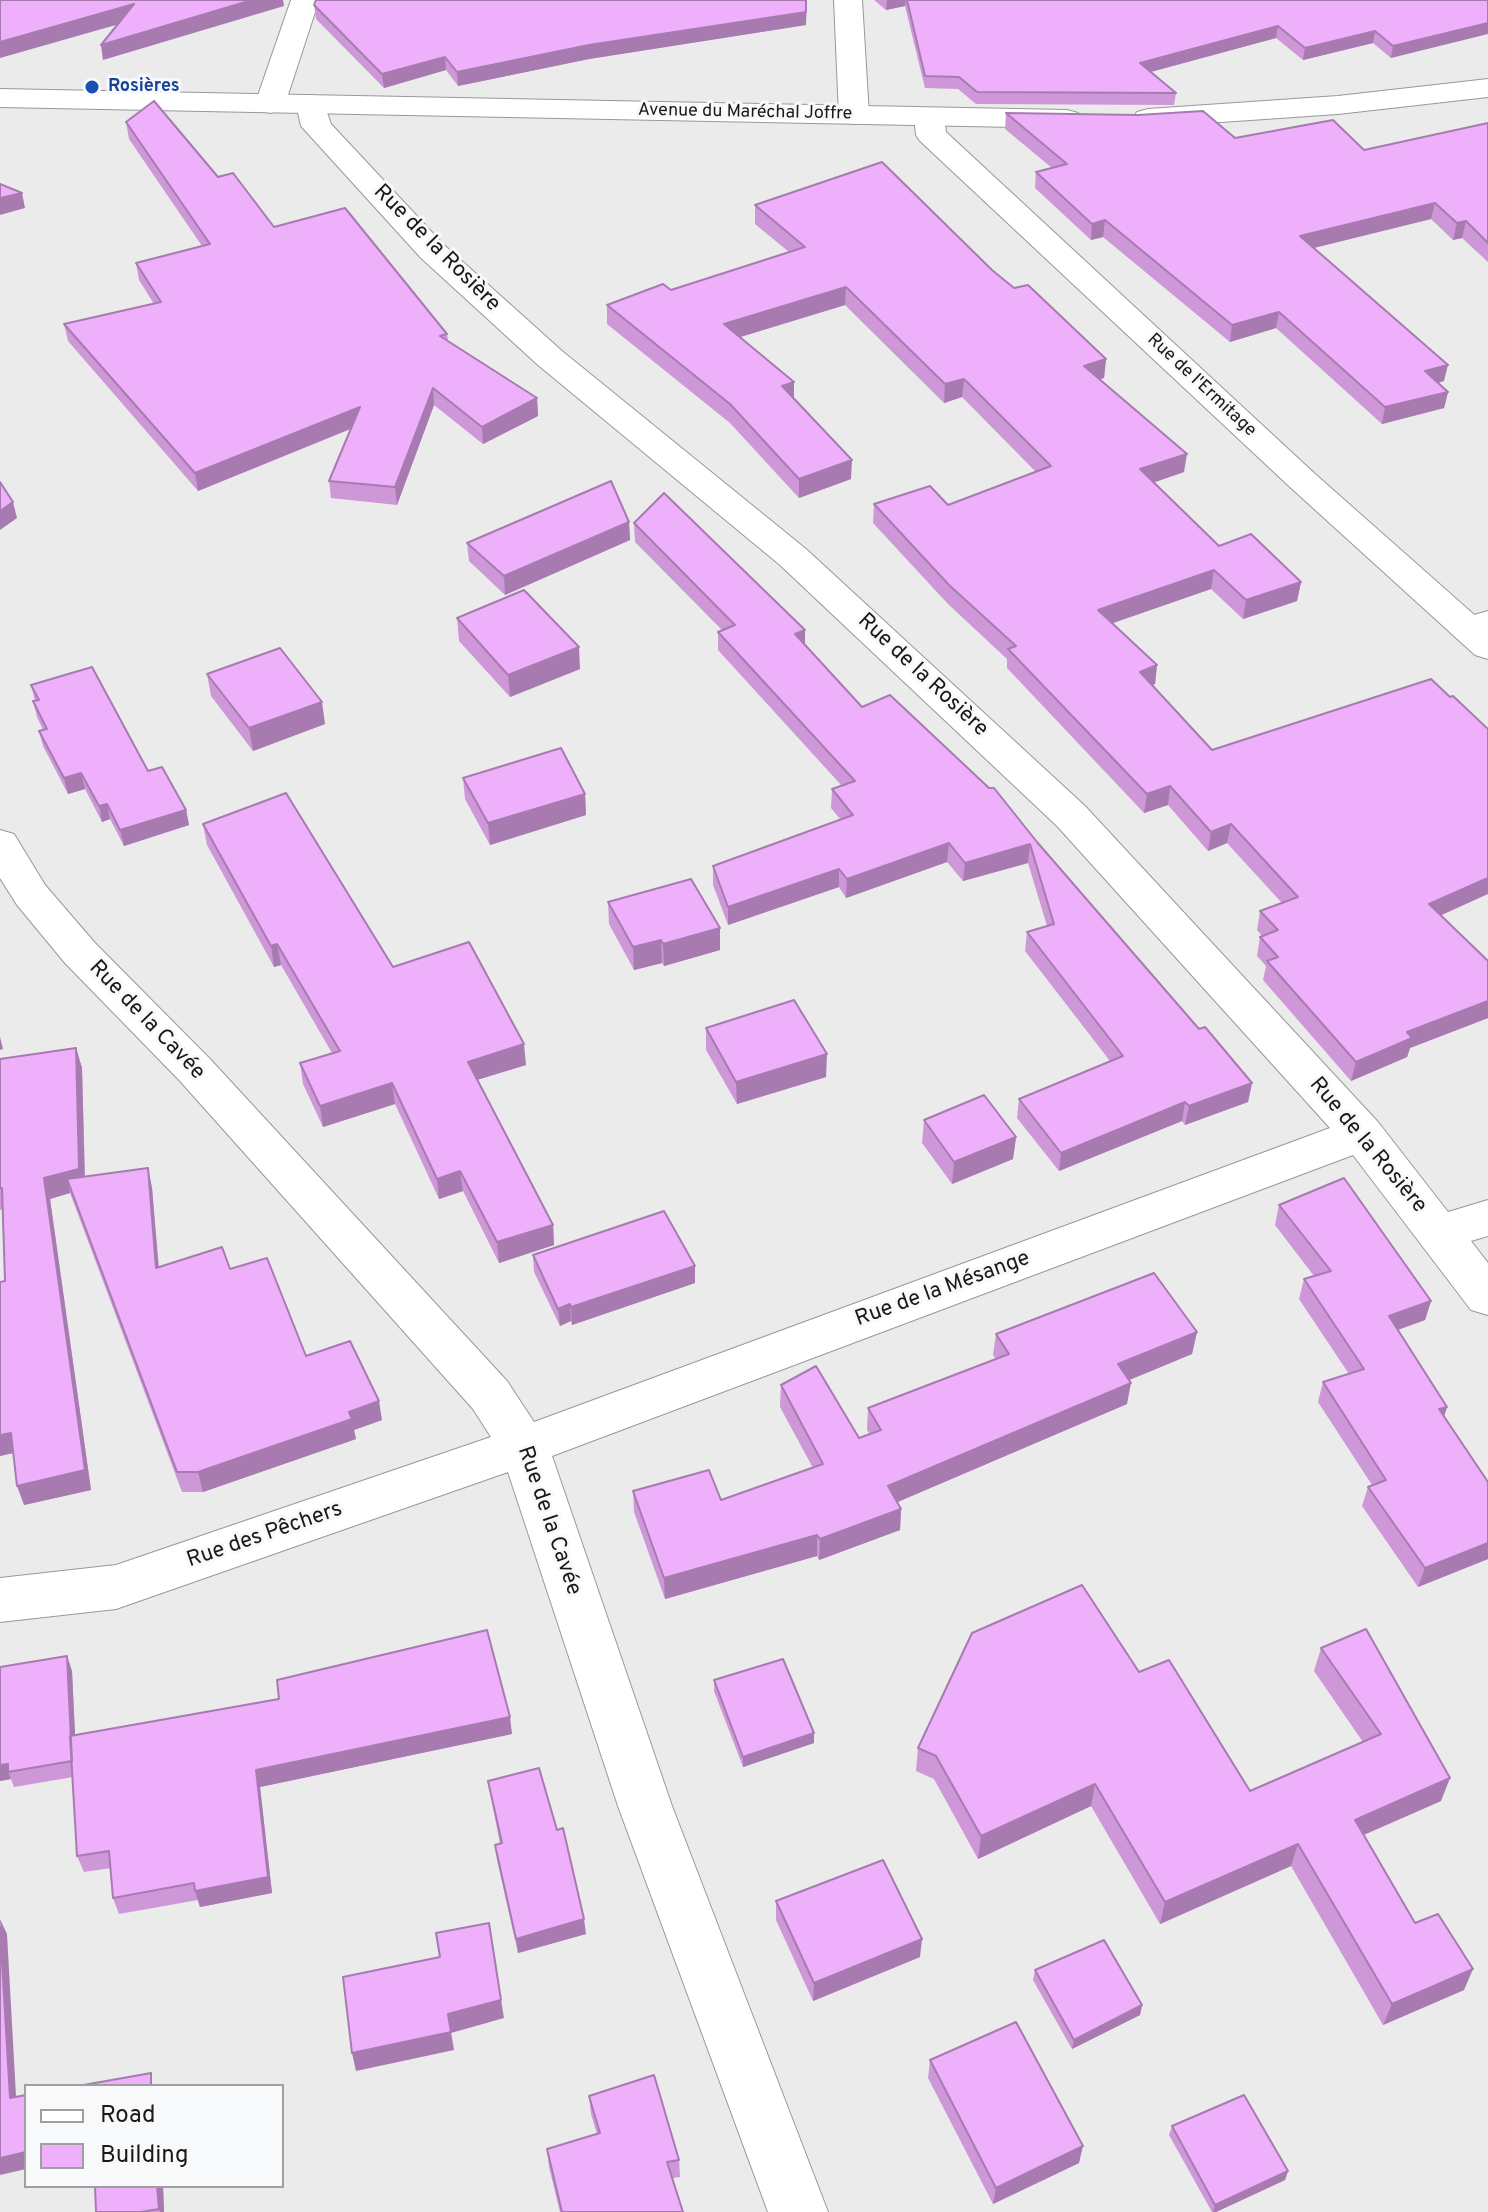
<!DOCTYPE html>
<meta charset="utf-8">
<style>
body{margin:0}
#map{position:relative;width:1488px;height:2212px;overflow:hidden;background:#ebebec;font-family:Overpass,sans-serif}
canvas{display:block}
.legend{position:absolute;left:24px;top:2084px;width:260px;height:104px;box-sizing:border-box;background:#f8f9fa;border:2px solid #9f9fa0;margin:0;padding:10px 14px;list-style:none;font-size:24px;color:#19191a}
.legend li{display:flex;align-items:center;gap:16px;height:40px}
.legend b{width:40px;border:2px solid #9f9fa0}
</style>
<div id="map">
<canvas width="1488" height="2212"></canvas>
<ul class="legend">
<li><b style="height:10px;background:#fff"></b>Road</li>
<li><b style="height:22px;background:#eeb0fb"></b>Building</li>
</ul>
</div>
<script>
const ctx = document.querySelector('canvas').getContext('2d');
ctx.lineJoin = 'round';
const poly = rows => new Path2D(rows.map(r => 'M' + r).join(''));
function stroke(path, color, width, dash) { ctx.strokeStyle = color; ctx.lineWidth = width; ctx.lineCap = dash ? 'butt' : 'round'; ctx.setLineDash(dash || []); ctx.stroke(path); }
function paint(path, color) { ctx.fillStyle = color; ctx.fill(path, 'evenodd'); }
function write(font, color, halo, rows, align = 'center') {
  ctx.font = font + ' Overpass,sans-serif'; ctx.lineWidth = 6; ctx.setLineDash([]); ctx.textBaseline = 'middle'; ctx.strokeStyle = halo; ctx.fillStyle = color; for (const [text, x, y, turn = 0] of rows) {
    ctx.save(); ctx.translate(x, y); ctx.rotate((+turn || 0) * Math.PI / 180); ctx.textAlign = isNaN(turn) ? turn : align; if (halo) ctx.strokeText(text, 0, 0); ctx.fillText(text, 0, 0); ctx.restore();
  }
}
const service = poly([
 [1488,611,1488,627,1465,634,1456,632,1452,626,1456,620,1488,611]
]);
const minor = poly([
 [291,0,319,0,285,104,281,110,270,113,259,110,255,104,291,0],
 [834,0,862,0,869,115,865,121,854,124,843,121,839,115,834,0],
 [311,95,322,98,331,124,443,244,562,351,806,549,1085,806,1378,1122,1448,1212,1488,1200,1488,1236,1471,1241,1488,1263,1488,1315,1471,1310,1353,1155,552,1456,672,1806,828,2212,768,2212,618,1806,508,1472,116,1609,0,1622,0,1578,116,1565,491,1437,473,1409,180,1081,65,963,17,905,0,878,0,830,14,834,45,885,95,943,210,1059,507,1381,534,1422,1330,1128,1057,826,780,565,538,365,421,258,301,126,296,104,300,98,311,95],
 [929,108,940,111,944,117,946,132,1314,473,1488,627,1488,659,1475,655,1290,487,920,141,916,135,914,117,918,111,929,108]
]);
const tertiary = poly([
 [1488,79,1488,97,1338,114,1148,127,1137,124,1133,118,1137,112,1148,109,1338,96,1488,79],
 [0,89,1067,110,1078,113,1082,119,1078,125,1067,128,0,107,0,89]
]);
stroke(service, '#979899', 2);
stroke(minor, '#979899', 2);
stroke(tertiary, '#979899', 2);
paint(service, '#fff');
paint(minor, '#fff');
paint(tertiary, '#fff');
paint(poly([
 [874,0,1488,0,1391,58,1373,43,1303,60,1276,38,1151,72,1176,93,1174,105,976,104,958,89,925,88,905,6,886,10],
 [314,5,806,25,589,59,458,86,446,70,384,88,316,19],
 [1006,113,1235,138,1364,150,1488,123,1488,262,1462,238,1453,240,1431,219,1314,248,1444,381,1438,383,1448,392,1444,408,1382,424,1276,328,1230,342,1103,237,1091,240,1035,188,1036,172,1052,168,1005,129],
 [126,122,218,177,274,227,447,334,448,341,537,398,538,416,483,444,434,405,397,505,331,498,329,481,351,429,198,491,68,341,64,324,154,304,139,280,136,263,202,246,129,139],
 [755,205,992,270,1014,288,1106,359,1104,378,1100,379,1184,472,1154,482,1219,546,1301,582,1297,601,1243,619,1211,589,1112,623,1157,665,1155,684,1152,685,1212,750,1441,915,1488,961,1488,1018,1410,1048,1407,1057,1351,1081,1263,980,1266,966,1257,956,1260,937,1262,936,1257,930,1260,911,1282,903,1227,843,1208,851,1168,805,1144,813,1007,668,1007,659,948,604,873,523,874,504,948,505,1036,472,962,397,944,403,845,305,740,337,794,399,851,479,799,498,730,423,607,324,607,305,671,290,789,252,755,224],
 [629,522,630,540,505,595,469,561,467,543],
 [634,523,805,630,805,645,862,707,1037,842,1199,1029,1252,1083,1248,1102,1185,1125,1182,1121,1059,1171,1017,1118,1019,1099,1110,1061,1025,951,1027,932,1047,926,1028,863,963,881,947,862,846,898,839,887,728,925,713,885,713,866,841,820,831,808,832,789,842,786,718,650,718,632,722,630,635,542],
 [457,618,580,669,510,697,459,641],
 [207,674,325,724,253,751,211,696],
 [31,685,148,771,186,810,189,825,124,846,110,819,102,822,85,789,68,794,43,746,39,731,43,730,37,717,33,701,35,701],
 [463,778,585,794,586,815,490,845,465,799],
 [203,824,393,967,526,1065,477,1080,553,1225,554,1245,499,1263,463,1191,439,1199,395,1104,323,1127,303,1084,300,1063,332,1053,281,965,274,967,207,845],
 [608,902,720,950,664,966,662,963,634,970,609,924],
 [706,1028,826,1077,737,1104,706,1050],
 [76,1048,82,1068,85,1177,148,1168,152,1188,159,1267,230,1269,306,1356,382,1420,354,1430,356,1439,203,1492,182,1492,70,1193,50,1199,91,1490,24,1505,13,1453,0,1456,0,1282,5,1281,2,1209,0,1210,0,1059],
 [924,1120,1016,1137,1013,1159,952,1184,922,1143],
 [1279,1205,1431,1301,1425,1320,1398,1330,1447,1407,1444,1417,1488,1482,1488,1559,1418,1587,1362,1506,1368,1487,1372,1485,1318,1402,1323,1382,1349,1374,1299,1299,1304,1279,1314,1276,1275,1225],
 [533,1255,695,1283,572,1325,571,1321,560,1326,534,1272],
 [1197,1332,1192,1354,1129,1380,1127,1404,897,1502,901,1509,900,1530,819,1560,817,1556,665,1599,634,1512,633,1491,721,1500,813,1468,780,1407,781,1385,859,1438,870,1435,867,1430,868,1408,996,1359,993,1355,996,1334],
 [1321,1648,1441,1801,1364,1835,1415,1923,1464,1990,1383,2025,1291,1866,1160,1924,1091,1806,978,1859,934,1779,916,1771,918,1748,1139,1672,1250,1791,1363,1742,1314,1671],
 [67,1656,72,1671,75,1735,512,1734,260,1787,272,1893,200,1907,198,1900,119,1914,113,1898,111,1868,84,1872,77,1856,73,1777,14,1787,11,1779,0,1781,0,1667],
 [714,1680,814,1743,743,1767,714,1691],
 [488,1781,586,1934,518,1953,497,1860,495,1845,500,1844],
 [776,1901,920,1957,813,2001,776,1920],
 [1035,1970,1142,2005,1140,2015,1072,2049,1033,1980],
 [930,2060,1079,2163,993,2204,928,2078],
 [589,2096,679,2160,680,2177,673,2178,683,2212,560,2212,549,2167,547,2149,597,2134,591,2114],
 [1172,2126,1288,2171,1285,2180,1216,2212,1212,2212,1169,2135],
 [163,2186,164,2212,96,2212]
]), '#cd97d8');
paint(poly([
 [252,0,283,0,284,6,103,60,101,45],
 [807,0,806,25,589,59,458,86,457,72],
 [887,0,906,0,905,6,886,10],
 [134,4,137,19,0,58,0,42],
 [1488,23,1488,34,1391,58,1393,46],
 [1278,26,1276,38,1139,75,1140,63],
 [1375,31,1373,43,1303,60,1305,48],
 [445,57,446,70,384,88,382,74],
 [22,193,25,208,0,215,0,198],
 [1435,203,1431,219,1297,252,1300,236],
 [1105,220,1103,237,1091,240,1092,224],
 [1466,221,1462,238,1453,240,1457,223],
 [846,287,845,305,724,342,724,324],
 [1279,312,1276,328,1230,342,1232,325],
 [1106,359,1104,378,1082,384,1084,366],
 [1448,365,1444,381,1421,388,1425,371],
 [964,379,962,397,944,403,945,384],
 [794,382,794,400,782,386],
 [433,388,434,405,397,505,395,487],
 [1448,392,1444,408,1382,424,1385,407],
 [537,398,538,416,483,444,482,427],
 [360,407,362,424,198,491,195,473],
 [1187,454,1184,472,1138,488,1140,469],
 [852,460,851,479,799,498,799,479],
 [13,502,17,518,0,530,0,511],
 [629,522,630,540,505,595,504,576],
 [1214,570,1211,589,1096,629,1098,610],
 [1301,582,1297,601,1243,619,1246,600],
 [805,630,805,648,795,634],
 [579,647,580,669,510,697,508,675],
 [1157,665,1155,684,1137,691,1140,672],
 [322,702,325,724,253,751,249,728],
 [81,773,85,789,68,794,64,778],
 [1170,786,1168,805,1144,813,1147,794],
 [585,794,586,815,490,845,488,823],
 [107,804,110,819,102,822,99,806],
 [186,810,189,825,124,846,120,830],
 [1231,824,1227,843,1208,851,1211,832],
 [949,843,947,862,846,898,847,879],
 [1030,844,1028,863,963,881,965,863],
 [839,869,839,887,728,925,728,907],
 [1488,878,1488,894,1424,923,1429,904],
 [720,928,720,950,664,966,663,944],
 [661,940,662,963,634,970,633,947],
 [277,944,281,965,274,967,271,946],
 [1488,1001,1488,1018,1410,1048,1407,1057,1351,1081,1356,1062,1407,1032],
 [0,1037,3,1049,0,1050],
 [524,1044,526,1065,470,1082,468,1062],
 [76,1048,82,1068,85,1190,67,1179,70,1193,50,1199,91,1490,24,1505,17,1486,44,1178],
 [827,1054,826,1077,737,1104,736,1082],
 [392,1083,395,1104,323,1127,320,1106],
 [1252,1083,1248,1102,1185,1125,1189,1106],
 [1185,1102,1182,1121,1059,1171,1061,1153],
 [1016,1137,1013,1159,952,1184,954,1162],
 [148,1168,152,1188,160,1287,156,1268],
 [460,1171,463,1191,439,1199,437,1179],
 [553,1225,554,1245,499,1263,497,1242],
 [695,1266,695,1283,572,1325,571,1307],
 [1431,1301,1425,1320,1383,1335,1389,1316],
 [570,1304,571,1321,560,1326,558,1309],
 [1197,1332,1192,1354,1115,1386,1118,1364],
 [1131,1383,1127,1404,886,1507,888,1486],
 [379,1401,382,1420,354,1430,356,1439,203,1492,198,1472,349,1412],
 [1447,1407,1441,1426,1439,1409],
 [11,1433,18,1452,0,1456,0,1435],
 [901,1509,900,1530,819,1560,820,1539],
 [817,1535,817,1556,665,1599,664,1578],
 [1488,1543,1488,1559,1418,1587,1425,1568],
 [67,1656,72,1671,77,1776,72,1761],
 [510,1717,512,1734,260,1787,272,1893,200,1907,195,1891,256,1770],
 [814,1733,814,1743,743,1767,743,1757],
 [8,1764,8,1772,11,1779,0,1781,0,1765],
 [1450,1778,1441,1801,1347,1842,1355,1820],
 [1095,1784,1091,1806,978,1859,981,1836],
 [1298,1844,1291,1866,1160,1924,1165,1902],
 [0,1919,7,1934,17,2114,10,2098],
 [584,1919,586,1934,518,1953,516,1939],
 [922,1939,920,1957,813,2001,814,1983],
 [1473,1969,1464,1990,1383,2025,1392,2004],
 [501,2000,504,2018,451,2033,448,2014],
 [1142,2005,1140,2015,1072,2049,1074,2040],
 [451,2032,454,2050,356,2071,352,2053],
 [1083,2146,1079,2163,993,2204,996,2188],
 [26,2152,26,2169,0,2175,0,2158],
 [1288,2171,1285,2180,1216,2212,1213,2212,1215,2205],
 [157,2186,163,2186,164,2212,160,2212,159,2209]
]), '#a77bb0');
const building = poly([
 [0,0,252,0,101,45,134,4,0,42,0,0],
 [316,0,806,0,806,12,589,45,457,72,445,57,382,74,314,5,316,0],
 [907,0,1488,0,1488,23,1393,46,1375,31,1305,48,1278,26,1140,63,1176,93,977,92,959,77,925,76,907,0],
 [154,101,218,177,233,173,274,227,345,208,447,334,440,336,537,398,482,427,433,388,395,487,329,481,360,407,195,473,64,324,161,302,136,263,210,244,126,122,154,101],
 [1203,111,1235,138,1333,120,1364,150,1488,123,1488,243,1466,221,1457,223,1435,203,1300,236,1448,365,1425,371,1448,392,1385,407,1279,312,1232,325,1105,220,1092,224,1036,172,1067,164,1006,113,1138,115,1203,111],
 [882,162,992,270,1014,288,1028,285,1106,359,1084,366,1187,454,1140,469,1219,546,1251,534,1301,582,1246,600,1214,570,1098,610,1157,665,1140,672,1212,750,1431,679,1450,697,1453,696,1488,729,1488,878,1429,904,1488,961,1488,1001,1407,1032,1412,1038,1356,1062,1267,961,1278,957,1260,937,1278,930,1260,911,1298,897,1231,824,1211,832,1170,786,1147,794,1008,649,1016,646,949,585,874,504,930,486,948,505,1051,466,964,379,945,384,846,287,724,324,794,382,782,386,852,460,799,479,730,404,607,305,663,284,671,290,805,247,755,205,882,162],
 [0,184,22,193,0,198,0,184],
 [611,481,629,522,504,576,467,543,611,481],
 [0,482,13,502,0,511,0,482],
 [664,493,805,630,795,634,862,707,890,695,989,788,994,788,1037,842,1199,1029,1205,1027,1252,1083,1189,1106,1185,1102,1061,1153,1019,1099,1123,1056,1027,932,1054,924,1030,844,965,863,949,843,847,879,839,869,728,907,713,866,853,815,832,789,855,781,718,632,735,625,634,523,664,493],
 [524,590,579,647,508,675,457,618,524,590],
 [280,648,322,702,249,728,207,674,280,648],
 [92,667,148,771,162,767,186,810,120,830,107,804,99,806,81,773,64,778,39,731,47,729,33,701,39,700,31,685,92,667],
 [561,748,585,794,488,823,463,778,561,748],
 [286,793,393,967,469,942,524,1044,468,1062,553,1225,497,1242,460,1171,437,1179,392,1083,320,1106,300,1063,340,1051,277,944,271,946,203,824,286,793],
 [691,879,720,928,663,944,661,940,633,947,608,902,691,879],
 [794,1000,827,1054,736,1082,706,1028,794,1000],
 [76,1048,79,1169,44,1178,85,1470,17,1486,11,1433,0,1435,0,1282,5,1281,2,1188,0,1188,0,1059,76,1048],
 [984,1095,1016,1137,954,1162,924,1120,984,1095],
 [148,1168,156,1268,222,1247,230,1269,267,1258,306,1356,350,1341,379,1401,349,1412,352,1419,198,1472,177,1472,67,1179,148,1168],
 [1344,1178,1431,1301,1389,1316,1447,1407,1439,1409,1488,1482,1488,1543,1425,1568,1368,1487,1386,1480,1323,1382,1364,1369,1304,1279,1331,1271,1279,1205,1344,1178],
 [664,1211,695,1266,571,1307,570,1304,558,1309,533,1255,664,1211],
 [1154,1273,1197,1332,1118,1364,1131,1383,888,1486,901,1509,820,1539,817,1535,664,1578,633,1491,709,1470,721,1500,823,1464,781,1385,816,1366,859,1438,881,1430,868,1408,1009,1354,996,1334,1154,1273],
 [1082,1585,1139,1672,1169,1660,1250,1791,1381,1734,1321,1648,1366,1629,1450,1778,1355,1820,1415,1923,1438,1914,1473,1969,1392,2004,1298,1844,1165,1902,1095,1784,981,1836,936,1756,918,1748,972,1633,1082,1585],
 [487,1630,510,1717,256,1770,268,1877,195,1891,194,1883,113,1898,109,1851,77,1856,70,1736,279,1699,277,1680,487,1630],
 [67,1656,72,1761,8,1772,8,1764,0,1765,0,1667,67,1656],
 [783,1659,814,1733,743,1757,714,1680,783,1659],
 [539,1768,557,1830,563,1828,584,1919,516,1939,495,1845,502,1843,488,1781,539,1768],
 [883,1860,922,1939,814,1983,776,1901,883,1860],
 [489,1923,501,2000,448,2014,451,2032,352,2053,343,1977,440,1957,436,1933,489,1923],
 [0,1927,10,2098,26,2095,26,2152,0,2158,0,1927],
 [1104,1940,1142,2005,1074,2040,1035,1970,1104,1940],
 [1016,2022,1083,2146,996,2188,930,2060,1016,2022],
 [151,2073,151,2086,78,2086,151,2073],
 [654,2075,679,2160,667,2162,683,2212,562,2212,547,2149,600,2133,589,2096,654,2075],
 [1244,2095,1288,2171,1215,2205,1172,2126,1244,2095],
 [95,2186,157,2186,159,2209,141,2212,96,2212,95,2186]
]);
paint(building, '#eeb0fb');
stroke(building, '#a77bb0', 2);
for (const [x, y, r, color] of [
 [92,87,8,"#1a4fb4"]
]) { const dot = new Path2D(); dot.arc(x, y, r, 0, 2 * Math.PI); ctx.fillStyle = color; ctx.fill(dot); stroke(dot, '#f8f9fa', 3); }
write('bold 18px', '#164399', '#f8f9fa', [
 ["Rosières",108,87]
], 'left');
write('18px', '#19191a', '#f8f9fa', [
 ["Avenue du Maréchal Joffre",745,113,1],
 ["Rue de l'Ermitage",1201,386,43]
]);
write('22px', '#19191a', '#f8f9fa', [
 ["Rue de la Rosière",436,249,45],
 ["Rue de la Rosière",922,676,43],
 ["Rue de la Cavée",146,1021,46],
 ["Rue de la Rosière",1367,1146,50],
 ["Rue de la Mésange",943,1290,-20],
 ["Rue de la Cavée",548,1521,71],
 ["Rue des Pêchers",265,1536,-19]
]);
</script>
